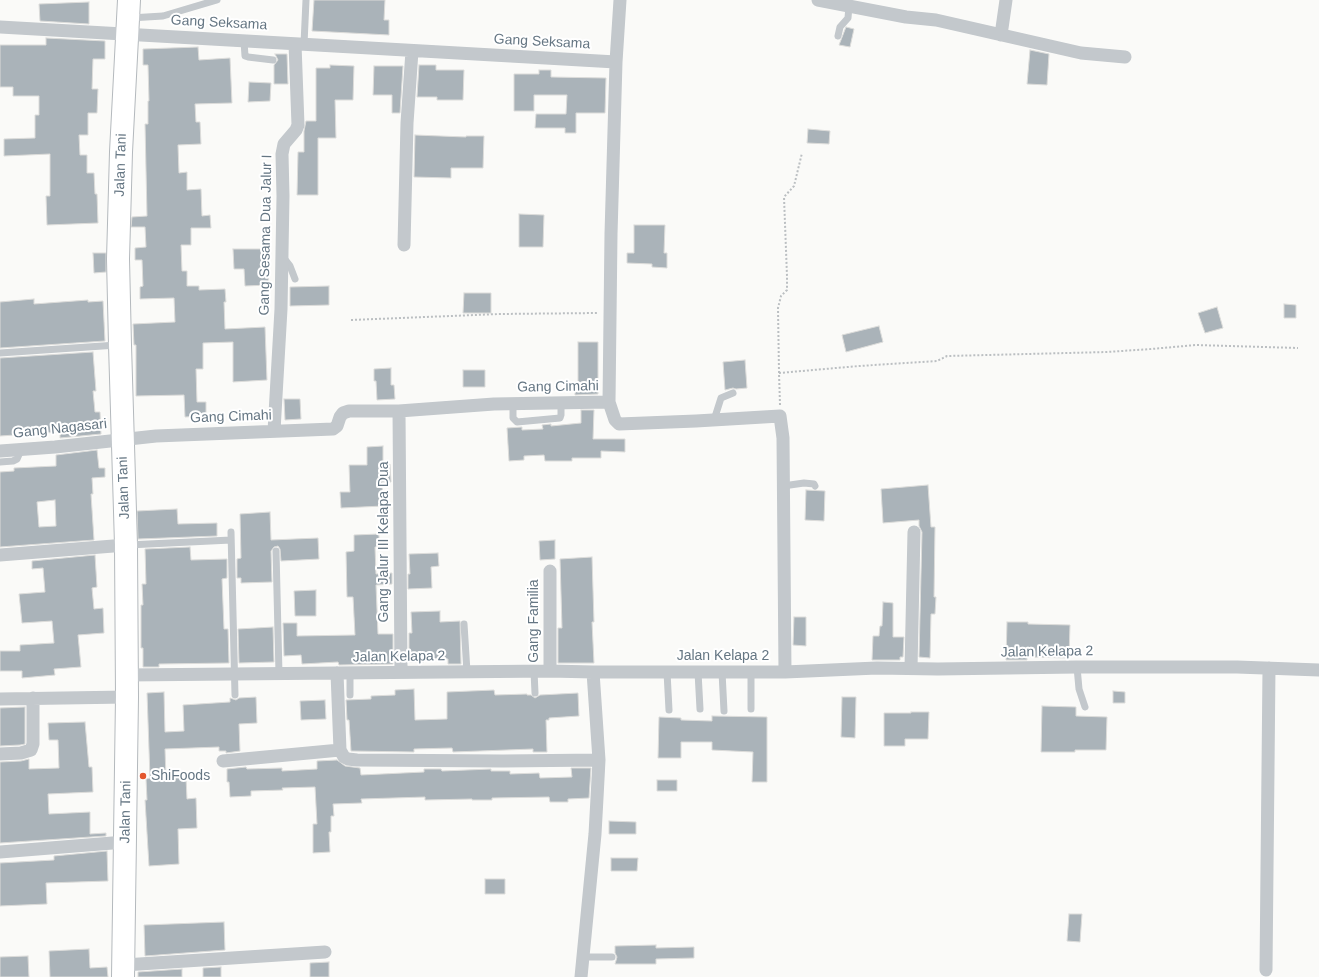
<!DOCTYPE html>
<style>
body{margin:0}
canvas{display:block;background:#fafaf8}
</style>
<canvas width="1319" height="977"></canvas>
<script>
const ctx = document.querySelector('canvas').getContext('2d');
ctx.lineJoin = 'round';
function paint(path, color) { ctx.fillStyle = color; ctx.fill(path, 'evenodd'); }
const poly = rows => new Path2D(rows.map(r => 'M' + r).join(''));
function stroke(path, color, width, dash) { ctx.strokeStyle = color; ctx.lineWidth = width; ctx.lineCap = dash ? 'butt' : 'round'; ctx.setLineDash(dash || []); ctx.stroke(path); }
function write(font, color, halo, rows, align = 'center') {
  ctx.font = font + ' Arial,sans-serif'; ctx.lineWidth = 4; ctx.setLineDash([]); ctx.textBaseline = 'middle'; ctx.strokeStyle = halo; ctx.fillStyle = color; for (const [text, x, y, turn = 0] of rows) {
    ctx.save(); ctx.translate(x, y); ctx.rotate((+turn || 0) * Math.PI / 180); ctx.textAlign = isNaN(turn) ? turn : align; if (halo) ctx.strokeText(text, 0, 0); ctx.fillText(text, 0, 0); ctx.restore();
  }
}
const building = poly([
 [314,0,385,0,384,20,389,20,389,35,312,31,314,0],
 [89,2,89,24,40,21,39,4,89,2],
 [846,27,854,29,850,47,839,45,846,27],
 [46,38,105,41,105,59,93,59,92,89,98,89,97,113,88,113,88,135,79,135,80,155,87,155,87,173,94,173,95,194,97,194,98,223,47,225,46,196,50,196,50,154,4,156,4,139,35,138,35,115,39,115,39,96,13,96,13,87,0,87,0,45,46,45,46,38],
 [198,47,199,60,230,58,232,103,195,104,196,122,200,122,201,144,178,145,179,173,187,172,187,190,201,189,202,216,210,215,211,228,191,228,191,245,181,245,182,271,187,271,187,286,199,286,199,290,225,289,226,302,224,302,225,329,265,327,267,380,233,382,233,342,203,343,203,369,196,369,197,402,206,402,206,416,185,417,184,395,136,396,136,345,134,345,133,324,175,322,174,298,140,299,140,287,143,286,142,260,135,260,135,248,146,247,145,227,131,227,132,217,147,216,145,124,148,124,148,101,149,101,148,65,143,65,143,49,198,47],
 [1030,50,1049,54,1047,85,1027,84,1030,50],
 [275,54,287,54,288,84,274,84,274,65,278,60,275,54],
 [330,65,354,66,353,100,335,100,336,138,318,138,318,195,297,195,298,152,304,152,304,131,306,121,316,121,316,68,330,68,330,65],
 [419,65,436,65,436,70,464,70,463,100,437,100,437,97,417,97,419,65],
 [374,66,403,66,400,113,392,113,392,95,373,95,374,66],
 [539,70,551,70,551,77,606,78,605,113,576,113,576,133,565,133,565,128,535,128,536,114,566,114,567,95,534,95,534,111,514,111,514,74,539,74,539,70],
 [249,82,271,83,270,101,248,102,249,82],
 [808,129,830,131,829,144,807,143,808,129],
 [415,135,466,137,466,136,484,136,483,168,451,168,451,178,414,177,415,135],
 [519,214,544,215,543,247,519,247,519,214],
 [634,225,665,225,664,253,667,253,667,268,652,267,652,264,627,263,627,253,634,253,634,225],
 [233,249,262,249,262,276,268,276,269,285,245,286,244,269,234,269,233,249],
 [93,253,106,253,106,272,94,273,93,253],
 [329,286,329,305,290,306,290,287,329,286],
 [464,293,491,293,491,313,463,313,464,293],
 [34,299,34,304,88,300,88,302,103,301,105,341,0,348,0,302,34,299],
 [1284,304,1296,305,1296,318,1284,318,1284,304],
 [1217,307,1223,328,1205,333,1198,313,1217,307],
 [879,326,883,342,846,352,842,335,879,326],
 [578,342,598,342,598,394,575,395,575,382,578,382,578,342],
 [93,352,96,391,93,391,95,412,100,412,101,434,60,438,60,432,0,436,0,358,93,352],
 [745,360,747,388,736,389,733,388,725,390,723,362,745,360],
 [391,368,391,385,394,385,395,399,377,400,376,381,374,381,374,369,391,368],
 [463,370,485,370,485,387,463,387,463,370],
 [284,399,300,399,301,419,285,420,284,399],
 [581,410,594,410,593,439,625,439,625,452,601,451,601,458,572,458,572,461,545,461,544,455,524,456,524,460,509,461,507,428,522,427,522,430,543,429,542,425,551,424,551,426,581,423,581,410],
 [383,446,383,464,390,464,391,482,382,482,383,506,341,508,340,492,350,492,349,465,367,465,367,447,383,446],
 [97,450,99,468,105,468,105,477,92,478,93,494,91,494,94,540,0,547,0,472,14,471,14,468,56,466,56,455,97,450],
 [55,500,56,526,39,527,37,502,55,500],
 [928,485,931,527,935,527,934,597,936,597,935,614,931,614,930,658,919,657,922,532,919,526,919,520,883,523,881,489,928,485],
 [806,490,825,491,824,521,805,520,806,490],
 [177,509,178,524,217,523,217,536,138,539,137,511,177,509],
 [270,512,271,540,318,538,319,559,281,561,280,549,278,546,274,547,271,551,272,582,241,583,241,578,237,578,237,559,241,558,240,514,270,512],
 [379,534,379,547,375,547,376,574,392,573,392,584,376,585,378,634,393,634,393,664,339,665,338,662,302,664,301,655,284,656,283,623,297,623,297,636,355,635,353,597,347,597,346,552,354,551,354,535,379,534],
 [555,540,555,559,540,560,539,541,555,540],
 [190,547,191,560,227,559,227,578,222,579,224,629,228,629,229,663,159,664,159,667,143,667,143,648,141,648,141,605,143,605,142,584,146,584,145,549,190,547],
 [438,553,439,566,431,567,432,588,408,589,408,574,410,574,409,554,438,553],
 [95,555,97,587,92,588,94,609,103,608,104,633,78,635,81,667,54,669,55,675,22,678,22,671,0,671,0,651,20,651,20,645,54,643,52,621,22,623,19,594,45,592,43,568,32,569,32,561,95,555],
 [592,557,594,622,592,622,594,663,558,663,558,628,562,628,560,559,592,557],
 [316,590,316,616,295,616,294,591,316,590],
 [883,602,893,603,893,637,904,637,903,657,900,657,900,660,872,660,873,636,879,636,880,626,882,626,883,602],
 [440,611,440,622,460,621,461,664,448,664,448,659,424,659,424,662,409,662,409,633,412,633,411,612,440,611],
 [794,617,806,617,806,646,793,645,794,617],
 [1007,622,1028,622,1028,624,1070,625,1069,658,1027,657,1027,660,1006,660,1007,622],
 [273,627,274,662,239,663,238,629,273,627],
 [414,689,415,720,447,719,447,692,494,690,495,695,527,694,527,695,531,695,535,698,540,695,578,693,579,716,549,718,549,720,546,720,547,752,533,752,533,749,453,752,452,748,414,749,414,752,351,751,349,720,347,720,346,700,371,699,371,696,395,695,395,690,414,689],
 [1113,691,1125,692,1125,703,1113,703,1113,691],
 [164,692,165,732,184,731,183,705,230,702,230,698,236,700,239,698,256,697,257,723,239,724,240,751,226,753,226,751,219,751,219,747,165,749,166,778,186,777,187,799,196,798,197,828,178,829,179,864,149,866,145,800,147,800,146,779,150,778,147,693,164,692],
 [842,697,856,697,855,738,841,737,842,697],
 [325,700,326,719,301,720,300,701,325,700],
 [1042,706,1076,707,1076,716,1107,717,1106,750,1075,750,1075,752,1041,752,1042,706],
 [25,707,25,744,20,745,0,746,0,708,25,707],
 [911,712,929,712,928,739,905,739,905,746,884,746,884,713,911,713,911,712],
 [712,716,767,717,767,782,752,782,753,752,712,750,712,742,681,742,681,758,658,758,659,717,681,718,681,720,712,721,712,716],
 [85,722,89,767,92,767,93,792,48,794,49,814,90,812,90,834,106,833,106,836,0,843,0,762,21,761,29,759,29,769,59,768,58,740,49,740,48,723,85,722],
 [337,760,345,766,360,768,361,775,424,772,424,769,441,769,442,771,491,769,491,771,510,771,510,774,539,773,540,778,572,777,571,768,591,768,589,798,568,799,568,802,550,802,549,797,492,798,492,800,472,800,472,799,425,800,425,797,361,799,362,803,333,804,334,816,331,816,331,832,329,832,330,852,313,853,313,824,317,824,315,787,282,788,283,790,251,791,251,796,230,797,229,782,227,782,227,769,246,767,247,769,282,768,282,771,317,769,317,761,337,760],
 [657,780,677,780,677,791,657,791,657,780],
 [609,821,636,822,636,834,609,834,609,821],
 [107,851,108,881,46,883,47,904,0,906,0,863,54,860,54,856,107,851],
 [611,858,638,858,637,871,611,871,611,858],
 [485,879,505,879,505,894,485,894,485,879],
 [1069,914,1082,914,1080,942,1067,941,1069,914],
 [224,922,225,950,145,956,144,925,224,922],
 [656,945,656,948,694,947,694,958,656,959,656,964,615,964,617,957,615,953,615,946,656,945],
 [89,949,90,968,107,967,108,977,50,977,49,951,89,949],
 [28,956,29,977,0,977,0,957,28,956],
 [329,962,329,977,310,977,310,963,329,962],
 [221,967,221,977,203,977,203,968,221,967],
 [182,969,182,977,138,977,138,972,182,969]
]);
paint(building, '#aab3b9');
stroke(building, '#dcdcda', 1);
const trunk = poly([
 [123,977,127,697,126,545,120,345,118,259,121,152,129,0]
]);
stroke(trunk, '#b4b9bd', 24);
stroke(poly([
 [351,320,500,314,598,313],
 [779,373,778,308,781,296,787,290,787,276,784,197,794,186,802,153],
 [780,405,779,373,859,366,937,361,947,356,1107,352,1151,349,1196,345,1298,348]
]), '#bbbfc2', 2, [2, 2]);
stroke(poly([
 [130,18,163,16,217,0],
 [838,36,840,27,848,18,849,6],
 [244,41,245,56,248,57,273,60],
 [304,44,306,0],
 [283,257,290,266,295,279],
 [0,353,117,345],
 [513,404,513,418,517,422,560,418,561,415,561,403],
 [714,420,721,398,733,393],
 [0,462,13,461,17,459,21,450],
 [783,486,804,483,814,484,815,486],
 [231,532,235,695],
 [128,545,231,540],
 [276,551,279,674],
 [464,624,467,672],
 [1077,667,1079,689,1085,707],
 [534,671,535,693],
 [667,672,669,710],
 [698,672,700,709],
 [722,672,724,711],
 [350,695,350,673],
 [751,709,751,672],
 [582,957,612,957]
]), '#c3c8cc', 7);
stroke(poly([
 [818,0,906,17,936,20,1081,53,1125,57],
 [0,27,616,62,611,234,609,402],
 [1001,35,1006,0],
 [616,62,620,0],
 [404,245,407,123,412,51],
 [399,411,401,672],
 [274,431,281,309,283,196,282,154,284,144,296,130,298,125,295,44],
 [0,451,55,447,156,436,333,429,337,426,340,417,343,413,349,411,399,411,494,404,609,402,615,420,619,424,696,421,780,416,783,438,785,672],
 [0,555,126,545],
 [550,571,550,671],
 [911,668,914,532],
 [337,673,340,750,344,757,348,759,357,760,503,761,599,760],
 [127,675,550,671,593,672,785,672,877,668,938,669,1077,667,1237,667,1319,670],
 [0,699,127,697],
 [0,754,21,753,31,750,33,744,33,698],
 [223,761,340,750],
 [0,852,125,842],
 [124,965,325,952],
 [1266,970,1269,668],
 [581,977,595,834,597,798,599,760,593,672]
]), '#c3c8cc', 13);
stroke(trunk, '#fff', 22);
for (const [x, y, r, color] of [
 [143,776,4,"#e4572e"]
]) { const dot = new Path2D(); dot.arc(x, y, r, 0, 2 * Math.PI); ctx.fillStyle = color; ctx.fill(dot); stroke(dot, '#fff', 1.5); }
write('14px', '#657683', '#fff', [
 ["Gang Seksama",219,23,3],
 ["Gang Seksama",542,42,3],
 ["Jalan Tani",121,165,-88],
 ["Gang Sesama Dua Jalur I",266,235,-89],
 ["Gang Cimahi",558,387,-1],
 ["Gang Cimahi",231,417,-2],
 ["Gang Nagasari",60,429,-6],
 ["Jalan Tani",124,488,-92],
 ["Gang Jalur III Kelapa Dua",384,542,-90],
 ["Gang Familia",534,621,-90],
 ["Jalan Kelapa 2",1047,652,-1],
 ["Jalan Kelapa 2",723,656],
 ["Jalan Kelapa 2",399,657,-1],
 ["Jalan Tani",126,812,-89]
]);
write('14px', '#657683', '#fff', [
 ["ShiFoods",151,776]
], 'left');
</script>
